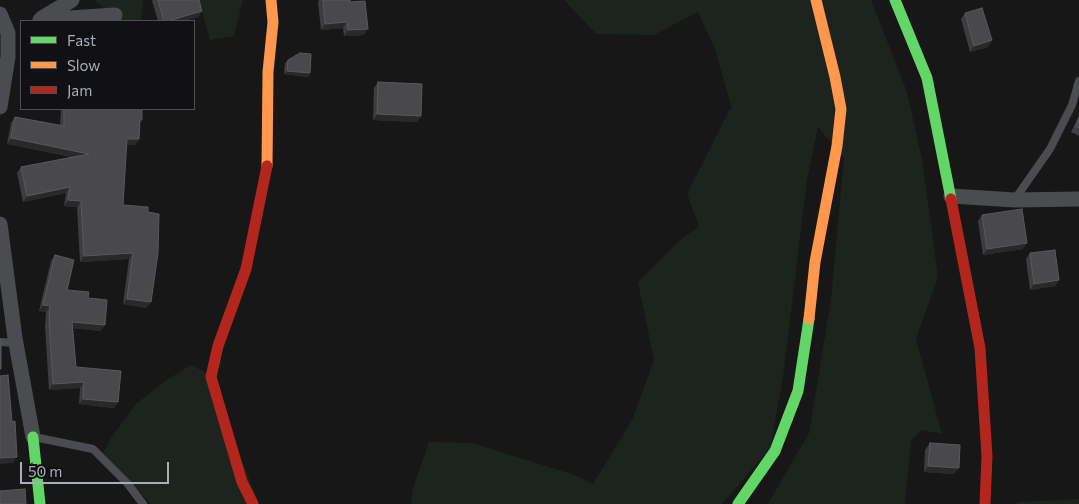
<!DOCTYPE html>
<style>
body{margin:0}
#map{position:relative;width:1079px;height:504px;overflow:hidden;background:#171717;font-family:Commissioner,sans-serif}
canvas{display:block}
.legend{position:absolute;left:20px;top:20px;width:175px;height:90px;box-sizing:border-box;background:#111113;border:1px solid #4d4f55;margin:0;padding:6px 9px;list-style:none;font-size:15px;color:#a8adb8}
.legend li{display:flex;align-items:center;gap:10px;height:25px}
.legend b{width:25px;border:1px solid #4d4f55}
.scale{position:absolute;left:20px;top:462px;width:149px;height:22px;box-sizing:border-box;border:2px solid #a8adb8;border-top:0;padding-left:6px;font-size:15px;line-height:18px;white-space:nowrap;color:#a8adb8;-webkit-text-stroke:4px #111113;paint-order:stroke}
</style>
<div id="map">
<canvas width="1079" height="504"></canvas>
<ul class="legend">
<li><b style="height:6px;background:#63d668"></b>Fast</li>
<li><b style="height:6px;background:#ff974d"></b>Slow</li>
<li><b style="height:6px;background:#b3261e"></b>Jam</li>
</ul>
<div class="scale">50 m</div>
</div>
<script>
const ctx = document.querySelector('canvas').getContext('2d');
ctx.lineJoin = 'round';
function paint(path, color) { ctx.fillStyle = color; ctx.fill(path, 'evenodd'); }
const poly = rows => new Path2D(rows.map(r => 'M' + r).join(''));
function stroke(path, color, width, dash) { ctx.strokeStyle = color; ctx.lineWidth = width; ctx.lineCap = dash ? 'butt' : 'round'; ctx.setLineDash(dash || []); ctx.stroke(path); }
paint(poly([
 [94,0,143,0,141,21,120,21],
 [199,0,243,0,234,36,210,40],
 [564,0,871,0,907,92,922,159,938,277,916,339,942,434,922,430,911,440,905,504,768,504,809,433,831,300,844,158,818,127,807,180,783,377,770,449,722,504,411,504,413,488,429,442,472,443,575,475,593,484,632,420,654,360,638,282,679,241,699,226,687,194,730,109,732,109,715,49,698,12,654,35,596,34],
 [191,365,207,373,259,504,151,504,103,453,111,438,136,404,165,381],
 [1079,499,1079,504,1017,504,1017,502]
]), '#1d241e');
stroke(poly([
 [1015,199,1050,149,1072,105,1079,81],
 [0,342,16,343],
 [34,437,93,449,128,484,143,504]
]), '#4b4c50', 8);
stroke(poly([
 [0,14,8,33,8,57,0,107],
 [42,18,72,0],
 [40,20,115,15],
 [951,196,1015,200,1079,199],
 [0,224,15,338,33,437]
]), '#4b4c50', 15);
stroke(poly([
 [895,0,927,78,951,199],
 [33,437,40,504],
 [738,504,775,451,798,391,809,319]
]), '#63d668', 11);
stroke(poly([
 [267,166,268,72,273,22,271,0],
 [809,319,815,262,837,146,841,109,835,77,816,0]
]), '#ff974d', 11);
stroke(poly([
 [951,199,980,348,987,456,985,504],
 [253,504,242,482,211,377,218,346,246,269,267,166]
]), '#b3261e', 11);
paint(poly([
 [153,0,199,0,202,11,198,17,184,21,158,21,152,1],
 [319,0,350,0,364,35,344,36,343,28,321,30,318,2],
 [965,13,992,40,988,47,970,52,961,19],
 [288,60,308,77,284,74,285,63],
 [378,82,421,116,417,122,373,120,374,88],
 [61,109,142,109,140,124,139,139,135,145,126,145,123,205,148,212,151,302,146,308,123,304,129,259,80,262,77,207,64,206,66,193,23,202,17,173,21,167,72,157,7,144,11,123,15,117,60,126],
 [1079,116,1079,136,1071,132],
 [982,215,1023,249,983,255,978,221],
 [1030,253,1059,280,1055,286,1030,290,1026,259],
 [55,255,67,290,88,298,101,331,73,328,76,367,118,402,114,408,79,404,80,388,49,390,45,327,46,312,39,311,51,261],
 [930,443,954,474,924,472,925,450]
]), '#3d3d3f');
paint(poly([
 [202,11,198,17,184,21,168,21],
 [347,22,343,28,321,30,325,24],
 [368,29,364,35,344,36,348,30],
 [992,40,988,47,970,52,974,46],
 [287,71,310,73,308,77,284,74],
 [377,114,421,116,417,122,373,120],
 [11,138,89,154,85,159,7,144],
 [127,139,139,139,135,145,123,145],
 [70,187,66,193,23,202,27,196],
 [68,200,81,201,77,207,64,206],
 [1027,243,1023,249,983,255,987,249],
 [133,253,129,259,80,262,84,256],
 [1059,280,1055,286,1030,290,1034,284],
 [127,299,151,302,146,308,123,304],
 [43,305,50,306,46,312,39,311],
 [72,322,105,325,101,331,69,328],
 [84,382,80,388,49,390,53,384],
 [83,399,118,402,114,408,79,404],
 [17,457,13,463,0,464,0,458],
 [928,466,959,468,954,474,924,472]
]), '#29292a');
const building = poly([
 [158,0,199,0,202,11,168,21,164,21,158,0],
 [323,0,350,0,350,2,365,1,368,29,348,30,347,22,325,24,323,0],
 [982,8,992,40,974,46,965,13,982,8],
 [300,53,311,54,310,73,287,71,288,60,300,53],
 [378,82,422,84,421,116,377,114,378,82],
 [64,109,142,109,142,120,140,120,139,139,127,139,123,205,148,207,148,212,159,214,158,253,151,302,127,299,133,253,84,256,81,201,68,200,70,187,27,196,21,167,89,154,11,138,15,117,64,126,64,109],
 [1079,118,1079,128,1075,126,1079,118],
 [1022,209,1027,243,987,249,982,215,1022,209],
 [1055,250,1059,280,1034,284,1030,253,1055,250],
 [55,255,74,260,67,290,89,292,88,298,107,300,105,325,72,322,76,367,121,371,118,402,83,399,84,382,53,384,49,321,50,306,43,305,55,255],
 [0,340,1,340,1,369,0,369,0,340],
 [8,375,12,422,15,421,17,457,0,458,0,376,8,375],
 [930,443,960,445,959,468,928,466,930,443],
 [25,489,26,504,0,504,0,491,25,489]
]);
paint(building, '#49494c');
stroke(building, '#58595d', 1);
</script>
